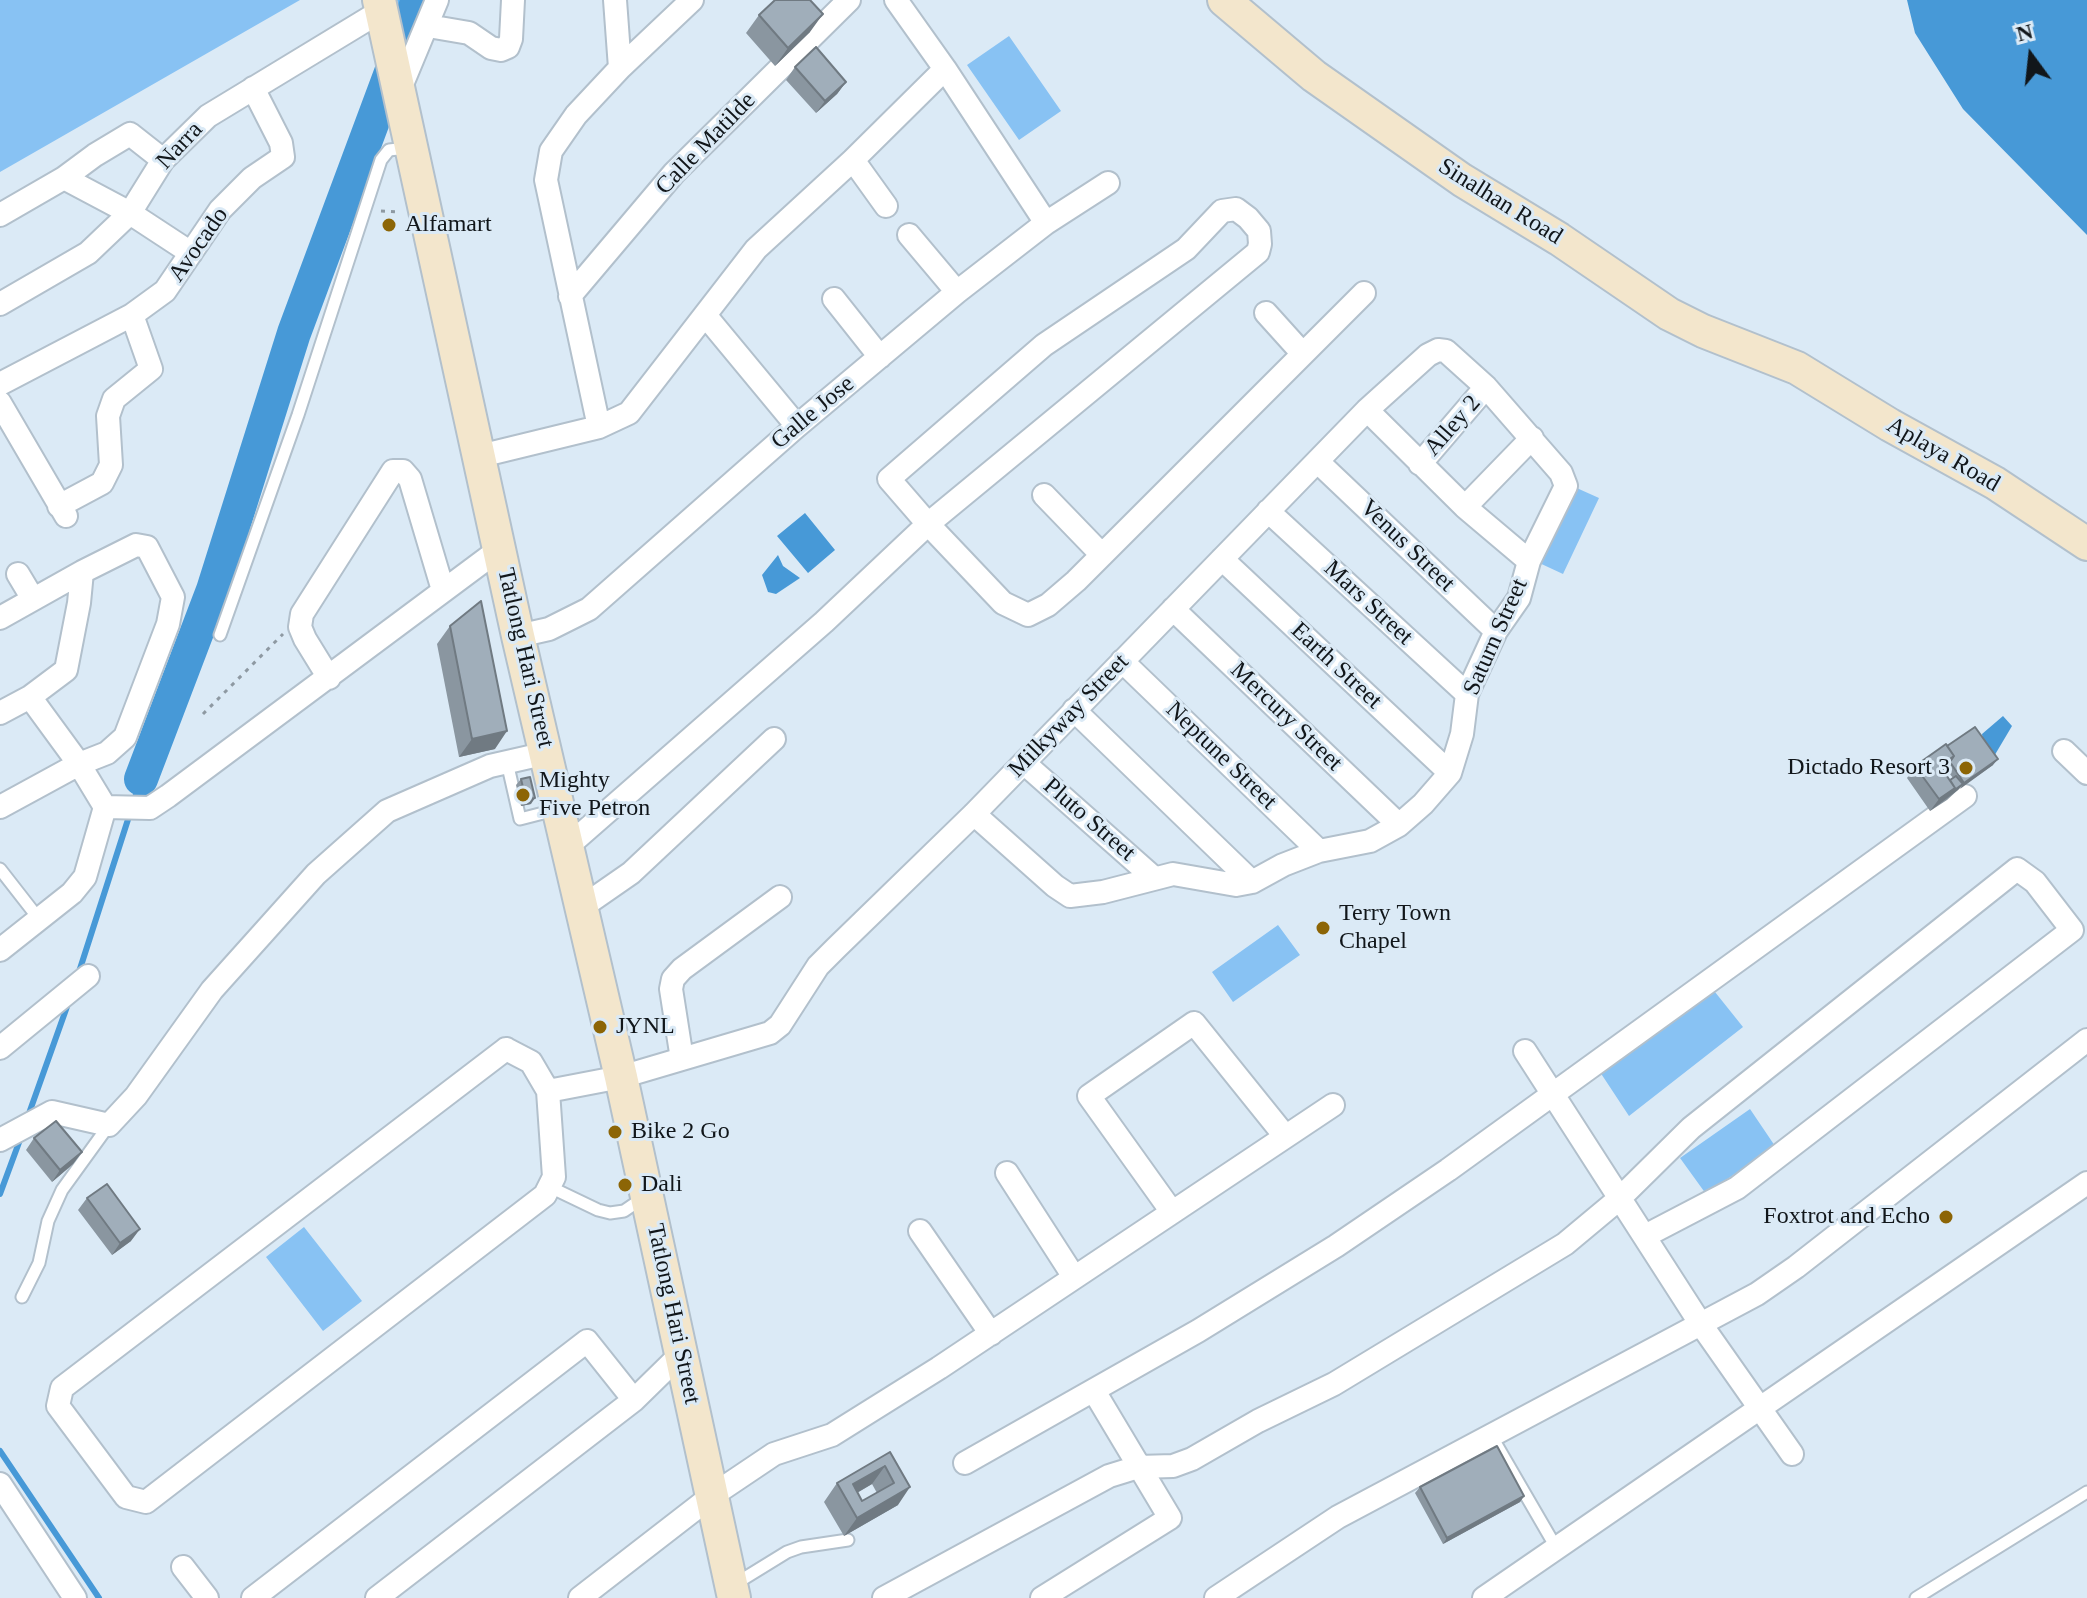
<!DOCTYPE html>
<style>
body{margin:0}
#map{position:relative;width:2087px;height:1598px;overflow:hidden;background:#dbeaf6;font-family:"Times New Roman",serif}
canvas{display:block}
.north{position:absolute;left:1991px;top:16px;width:80px;height:80px;-webkit-text-stroke:6px #dbeaf6;paint-order:stroke;rotate:345deg;font-size:22px;font-weight:700;line-height:32px;text-align:center;color:#11161a}
.north::after{content:'';display:block;margin:auto;width:28px;height:36px;background:#11161a;clip-path:polygon(50% 0,100% 100%,50% 72%,0 100%)}
</style>
<div id="map">
<canvas width="2087" height="1598"></canvas>
<div class="north">N</div>
</div>
<script>
const ctx = document.querySelector('canvas').getContext('2d');
ctx.lineJoin = 'round';
function paint(path, color) { ctx.fillStyle = color; ctx.fill(path, 'evenodd'); }
const poly = rows => new Path2D(rows.map(r => 'M' + r).join(''));
function stroke(path, color, width, dash) { ctx.strokeStyle = color; ctx.lineWidth = width; ctx.lineCap = dash ? 'butt' : 'round'; ctx.setLineDash(dash || []); ctx.stroke(path); }
function write(font, color, halo, rows, align = 'center') {
  ctx.font = font + ' "Times New Roman",serif'; ctx.lineWidth = 6; ctx.setLineDash([]); ctx.textBaseline = 'middle'; ctx.strokeStyle = halo; ctx.fillStyle = color; for (const [text, x, y, turn = 0] of rows) {
    ctx.save(); ctx.translate(x, y); ctx.rotate((+turn || 0) * Math.PI / 180); ctx.textAlign = isNaN(turn) ? turn : align; if (halo) ctx.strokeText(text, 0, 0); ctx.fillText(text, 0, 0); ctx.restore();
  }
}
paint(poly([
 [0,0,300,0,0,172],
 [1009,36,1061,111,1019,140,967,65],
 [1570,485,1599,498,1563,574,1535,561],
 [1278,925,1300,955,1233,1002,1212,972],
 [1711,987,1743,1027,1629,1116,1598,1069],
 [1750,1109,1775,1146,1706,1194,1680,1158],
 [304,1227,362,1301,323,1331,266,1257]
]), '#88c2f3');
paint(poly([
 [397,0,418,0,406,32]
]), '#63b4f5');
paint(poly([
 [1907,0,2087,0,2087,235,1963,109,1915,33],
 [805,513,835,550,808,573,777,536],
 [778,555,783,566,800,578,776,594,768,592,762,575],
 [2003,716,2012,726,1993,758,1983,741,1982,734]
]), '#4799d7');
stroke(poly([
 [78,975,141,779],
 [27,1119,69,1001],
 [0,1194,21,1137],
 [0,1451,99,1598]
]), '#4799d7', 6);
stroke(poly([
 [141,779,213,590,294,333,418,0]
]), '#4799d7', 34);
const lane = poly([
 [220,635,298,415,381,160,389,150,407,148],
 [507,762,520,819,555,810],
 [0,869,39,919],
 [550,1187,598,1210,610,1213,624,1211,643,1198],
 [22,1297,39,1263,48,1221,62,1190,109,1125],
 [1492,1437,1557,1549],
 [735,1584,787,1552,801,1547,848,1540],
 [1916,1598,2087,1492]
]);
const street = poly([
 [615,0,620,68],
 [896,0,945,69,1046,223],
 [428,26,469,33,491,48,501,50,508,47,511,39,513,0],
 [400,89,437,0],
 [853,160,886,206],
 [64,178,130,213,191,253],
 [0,215,64,178,95,155,130,134,163,160],
 [909,235,957,292],
 [570,296,674,173,849,0],
 [834,299,880,357],
 [0,304,88,253,130,213,163,160,208,116,381,11],
 [1266,313,1303,354],
 [705,315,797,426],
 [0,384,132,315,165,291,220,210,252,178,283,157,281,143,253,88],
 [0,403,66,516],
 [1367,410,1465,507,1529,561],
 [599,427,546,180,551,151,576,115,620,68,692,0],
 [480,456,599,427,629,413,756,249,853,160,945,69],
 [1318,462,1496,631],
 [1420,464,1486,387],
 [1044,495,1102,555],
 [59,506,102,483,111,465,108,416,114,399,151,369,132,315],
 [1465,507,1532,438],
 [1268,511,1467,694],
 [1222,559,1450,773],
 [18,574,33,599],
 [1173,609,1399,825],
 [0,618,82,572,136,545,147,547,173,597,168,624,125,737,107,753,79,764,0,807],
 [518,636,549,629,589,609,797,426,957,292,1046,223,1108,183],
 [1122,661,1319,851],
 [329,678,305,639,300,627,302,614,393,471,403,471,410,479,443,590],
 [1074,710,1252,882],
 [0,713,30,697,66,670,79,603,82,572],
 [2064,751,2087,773],
 [1024,763,1154,878],
 [105,807,150,808,168,796,501,548],
 [568,846,824,622,928,524,1258,252,1260,244,1259,231,1248,218,1236,209,1222,211,1186,249,1044,345,889,479,928,524,1003,603,1028,615,1048,605,1076,581,1364,293],
 [582,907,631,873,774,739],
 [0,950,72,893,85,877,105,807,79,764,30,697],
 [0,1048,88,976],
 [506,1049,531,1062,548,1091,554,1177,545,1195,146,1502,126,1497,58,1406,62,1388,506,1049],
 [1525,1051,1700,1323,1792,1454],
 [682,1059,671,989,673,979,682,969,780,897],
 [548,1091,621,1077,770,1033,780,1025,818,966,836,948,974,814,1367,410,1428,355,1438,350,1446,351,1486,387,1561,473,1566,486,1529,561,1519,598,1496,631,1467,694,1462,734,1450,773,1423,804,1399,825,1370,841,1319,851,1283,865,1252,882,1236,885,1173,874,1103,892,1070,896,1055,886,974,814],
 [0,1140,52,1112,109,1125,136,1096,212,990,316,874,387,811,490,766,547,753],
 [1007,1173,1074,1277],
 [1172,1212,1089,1096,1194,1023,1285,1136],
 [920,1231,991,1334],
 [965,1463,1198,1331,1336,1246,1448,1170,1965,796],
 [0,1484,75,1598],
 [183,1567,207,1598],
 [253,1598,587,1341,634,1400],
 [377,1598,634,1400,681,1354],
 [580,1598,713,1495,774,1454,832,1435,939,1368,1333,1105],
 [884,1598,1109,1476,1138,1467,1173,1466,1192,1459,1258,1421,1334,1384,1565,1244,1619,1199,1691,1128,2017,869,2035,882,2072,930,1737,1188,1645,1236],
 [1042,1598,1170,1518,1094,1391],
 [1216,1598,1338,1517,1757,1294,1796,1267,2087,1040],
 [1484,1598,2087,1183]
]);
const secondary = poly([
 [379,0,518,636,621,1077,734,1598],
 [1224,0,1314,76,1462,180,1559,239,1669,314,1703,331,1797,368,1890,425,1995,483,2087,544]
]);
stroke(lane, '#b2c0cc', 15);
stroke(street, '#b2c0cc', 26);
stroke(secondary, '#b2c0cc', 36);
stroke(poly([
 [381,211,398,212],
 [203,714,283,634]
]), '#8e99a2', 3, [4, 6]);
stroke(lane, '#fff', 11);
stroke(street, '#fff', 22);
stroke(secondary, '#f3e6cc', 32);
paint(poly([
 [759,15,810,32,775,66,746,33],
 [795,67,846,82,837,94,816,113,786,80],
 [450,626,495,749,459,757,437,644],
 [1947,746,1993,765,1960,788,1947,800,1930,811,1907,778,1915,766],
 [1946,769,1953,778,1950,780,1943,770],
 [521,779,531,804,521,806,516,785],
 [34,1138,82,1152,73,1164,52,1182,26,1150],
 [87,1198,131,1241,112,1255,78,1210],
 [890,1452,898,1505,844,1536,824,1502,837,1483],
 [872,1484,877,1493,862,1501,857,1493],
 [1420,1487,1524,1496,1520,1502,1443,1544,1415,1493]
]), '#8a96a0');
paint(poly([
 [823,14,810,32,775,66,788,48],
 [846,82,837,94,816,113,825,101],
 [507,731,495,749,459,757,472,739],
 [1954,756,1946,769,1932,778,1940,766],
 [1998,759,1993,765,1960,789,1964,783],
 [1963,784,1958,790,1930,811,1939,799,1955,788],
 [535,798,531,804,521,806,526,800],
 [82,1152,73,1164,52,1182,60,1170],
 [140,1229,131,1241,112,1255,120,1243],
 [885,1466,872,1484,846,1499,853,1484],
 [910,1487,898,1505,844,1536,857,1518],
 [1524,1496,1520,1502,1443,1544,1447,1538]
]), '#707a82');
const building = poly([
 [775,0,810,0,823,14,788,48,759,15,775,0],
 [816,47,846,82,825,101,795,67,816,47],
 [481,601,507,731,472,739,450,626,481,601],
 [1975,727,1998,759,1964,783,1950,762,1954,756,1947,746,1975,727],
 [1946,744,1954,756,1940,766,1955,788,1939,799,1915,766,1946,744],
 [1956,776,1963,784,1953,791,1955,788,1950,780,1956,776],
 [530,777,535,798,526,800,521,779,530,777],
 [56,1121,82,1152,60,1170,34,1138,56,1121],
 [107,1184,140,1229,120,1243,87,1198,107,1184],
 [1497,1446,1524,1496,1447,1538,1420,1487,1497,1446],
 [890,1452,910,1487,857,1518,837,1483,890,1452],
 [885,1466,894,1483,862,1501,853,1484,885,1466]
]);
paint(building, '#a0aeba');
stroke(building, '#707a82', 2);
for (const [x, y, r, color] of [
 [389,225,8,"#8c6506"],
 [1966,768,8,"#8c6506"],
 [523,795,8,"#8c6506"],
 [1323,928,8,"#8c6506"],
 [600,1027,8,"#8c6506"],
 [615,1132,8,"#8c6506"],
 [625,1185,8,"#8c6506"],
 [1946,1217,8,"#8c6506"]
]) { const dot = new Path2D(); dot.arc(x, y, r, 0, 2 * Math.PI); ctx.fillStyle = color; ctx.fill(dot); stroke(dot, '#dbeaf6', 3); }
write('24px', '#11161a', '#dbeaf6', [
 ["Calle Matilde",706,144,-46],
 ["Narra",180,146,-47],
 ["Sinalhan Road",1500,202,32],
 ["Avocado",199,245,-55],
 ["Galle Jose",813,413,-40],
 ["Alley 2",1453,426,-49],
 ["Aplaya Road",1943,455,30],
 ["Venus Street",1407,546,44],
 ["Mars Street",1368,603,43],
 ["Saturn Street",1496,637,-66],
 ["Tatlong Hari Street",525,658,77],
 ["Earth Street",1336,666,43],
 ["Milkyway Street",1069,716,-46],
 ["Mercury Street",1286,717,44],
 ["Neptune Street",1221,756,44],
 ["Pluto Street",1089,820,41],
 ["Tatlong Hari Street",673,1314,78]
]);
write('24px', '#11161a', '#dbeaf6', [
 ["Alfamart",405,225],
 ["Dictado Resort 3",1950,768,"right"],
 ["Mighty",539,781],
 ["Five Petron",539,809],
 ["Terry Town",1339,914],
 ["Chapel",1339,942],
 ["JYNL",616,1027],
 ["Bike 2 Go",631,1132],
 ["Dali",641,1185],
 ["Foxtrot and Echo",1930,1217,"right"]
], 'left');
</script>
